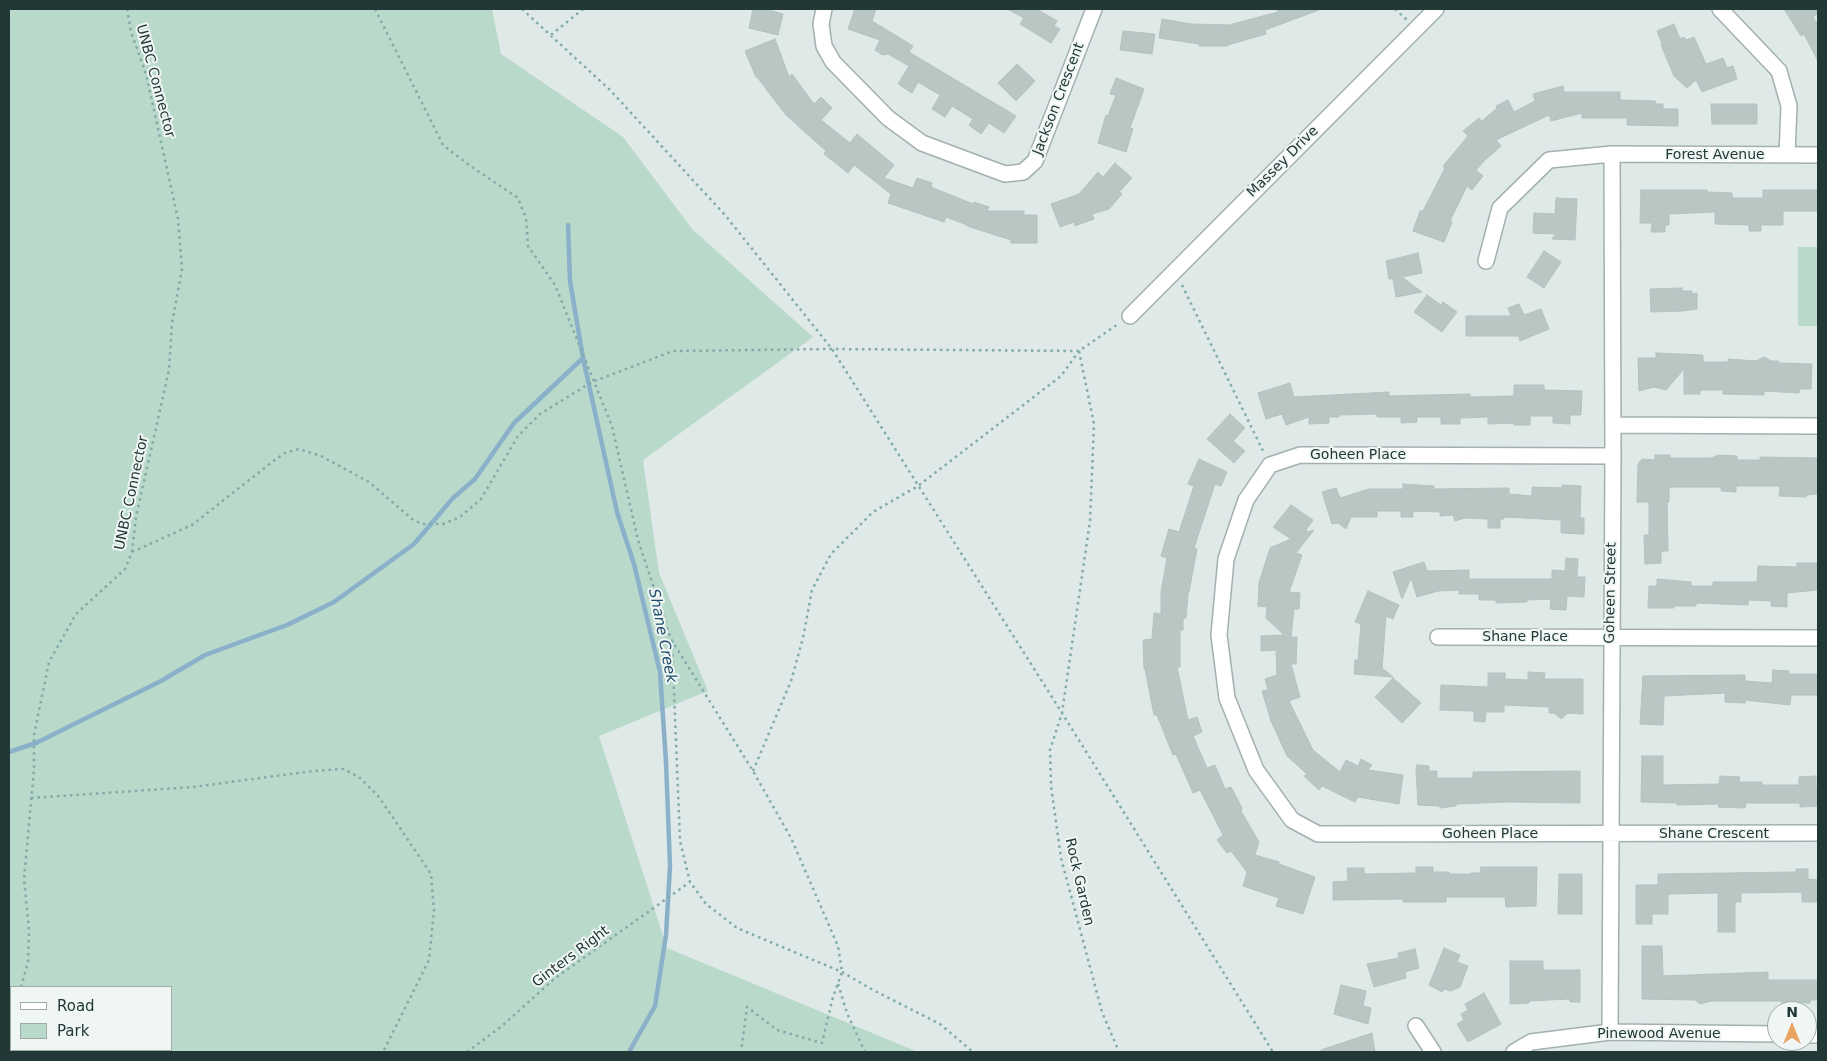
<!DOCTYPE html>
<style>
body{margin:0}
#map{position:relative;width:1827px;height:1061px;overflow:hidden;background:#dfe9e7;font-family:"DejaVu Sans",sans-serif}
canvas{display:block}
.frame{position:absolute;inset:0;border:10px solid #213837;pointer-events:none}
.legend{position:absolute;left:10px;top:986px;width:162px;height:65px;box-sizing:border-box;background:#eff6f4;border:1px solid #9daaa8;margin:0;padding:6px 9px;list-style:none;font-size:15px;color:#213837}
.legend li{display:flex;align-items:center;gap:10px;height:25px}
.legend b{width:25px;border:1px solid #9daaa8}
.north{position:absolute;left:1767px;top:1001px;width:50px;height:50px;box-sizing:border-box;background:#eff6f4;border:1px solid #9daaa8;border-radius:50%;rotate:0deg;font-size:14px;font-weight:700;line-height:20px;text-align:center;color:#213837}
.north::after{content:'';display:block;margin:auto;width:18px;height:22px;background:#e7a35f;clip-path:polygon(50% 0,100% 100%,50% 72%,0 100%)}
</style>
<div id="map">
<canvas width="1827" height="1061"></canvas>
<div class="frame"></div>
<ul class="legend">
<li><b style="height:6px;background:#fff"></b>Road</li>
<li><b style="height:14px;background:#b9d9ca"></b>Park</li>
</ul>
<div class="north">N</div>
</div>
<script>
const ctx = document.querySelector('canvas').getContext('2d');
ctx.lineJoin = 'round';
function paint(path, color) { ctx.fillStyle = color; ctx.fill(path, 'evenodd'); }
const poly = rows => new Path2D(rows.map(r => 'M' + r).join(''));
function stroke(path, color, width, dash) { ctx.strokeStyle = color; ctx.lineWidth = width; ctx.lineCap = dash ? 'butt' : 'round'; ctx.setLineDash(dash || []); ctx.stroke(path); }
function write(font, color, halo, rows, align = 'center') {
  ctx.font = font + ' "DejaVu Sans",sans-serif'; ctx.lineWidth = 4; ctx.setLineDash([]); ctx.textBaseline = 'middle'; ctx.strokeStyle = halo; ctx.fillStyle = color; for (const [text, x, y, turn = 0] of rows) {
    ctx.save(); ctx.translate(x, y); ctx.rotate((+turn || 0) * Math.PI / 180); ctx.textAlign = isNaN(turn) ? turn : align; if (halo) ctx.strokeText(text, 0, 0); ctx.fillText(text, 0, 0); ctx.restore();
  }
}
paint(poly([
 [9,9,492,9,501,54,623,137,693,230,813,337,643,460,659,573,708,691,599,736,667,948,918,1052,9,1052],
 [11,987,171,987,171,1050,11,1050],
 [1798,247,1818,247,1818,326,1798,326]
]), '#b9d9ca');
stroke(poly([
 [568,225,570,281,583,358,617,512,634,564,660,672,666,762,670,866,666,935,655,1006,629,1052],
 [9,752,36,743,161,681,205,655,287,625,334,602,414,544,453,498,475,479,514,423,583,358]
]), '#8ab0ca', 4.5);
const building = poly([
 [753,9,772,9,772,11,783,14,778,35,749,28,753,9],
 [855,9,876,9,872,21,913,46,909,52,1016,116,1004,133,989,123,981,134,969,125,973,119,952,106,945,117,932,109,940,95,918,82,912,93,898,84,909,66,888,54,883,55,875,50,880,40,848,29,855,9],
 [1007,9,1037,9,1057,21,1054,26,1060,29,1051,43,1020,24,1024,18,1007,9],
 [1277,9,1319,10,1265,30,1266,34,1228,45,1228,46,1199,46,1199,44,1159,38,1162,19,1191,24,1229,25,1278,12,1277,9],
 [1784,9,1818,9,1818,13,1813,17,1818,25,1818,61,1804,34,1801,36,1784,9],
 [1674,24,1680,39,1684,37,1686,40,1694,37,1706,64,1723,58,1727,68,1733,66,1737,79,1702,92,1696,80,1687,88,1674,76,1661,45,1662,44,1657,31,1674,24],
 [1123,31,1155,34,1152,54,1120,50,1123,31],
 [775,39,789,77,792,74,814,104,821,97,832,108,821,120,850,143,857,134,894,165,884,178,913,188,917,178,932,183,931,187,973,204,974,202,989,207,987,211,1024,211,1024,215,1037,215,1037,243,1011,243,1011,240,967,226,967,225,946,217,944,222,888,203,891,194,854,165,848,173,824,154,826,151,786,115,757,77,756,77,745,51,775,39],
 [1017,64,1035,81,1016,101,998,83,1017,64],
 [1116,78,1144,89,1130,128,1133,129,1126,152,1098,143,1106,115,1108,116,1116,95,1110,94,1116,78],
 [1563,86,1564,92,1620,92,1620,100,1655,101,1656,104,1663,104,1663,109,1678,109,1678,126,1627,125,1627,118,1582,118,1582,113,1551,121,1549,115,1496,140,1501,146,1484,161,1476,170,1483,176,1472,190,1467,186,1450,221,1452,222,1444,242,1413,231,1420,211,1423,211,1445,168,1443,166,1468,136,1463,131,1479,118,1482,121,1497,108,1496,106,1508,100,1514,112,1535,101,1533,94,1563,86],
 [1711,104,1757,104,1757,124,1712,124,1711,104],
 [1115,163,1132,178,1119,192,1122,194,1109,209,1092,214,1094,219,1075,226,1074,222,1060,227,1051,204,1079,194,1098,172,1103,177,1115,163],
 [1641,190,1707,190,1707,192,1732,193,1732,198,1763,198,1763,190,1818,190,1818,211,1783,211,1783,225,1761,225,1761,231,1749,231,1749,225,1715,224,1715,212,1669,214,1669,225,1665,225,1665,232,1651,232,1652,223,1640,223,1641,190],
 [1556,198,1577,199,1575,240,1552,239,1556,234,1533,233,1534,213,1555,214,1556,198],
 [1544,251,1561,262,1544,288,1527,277,1544,251],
 [1418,253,1422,273,1402,277,1422,292,1396,297,1393,279,1389,279,1386,261,1418,253],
 [1682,288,1682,291,1692,291,1692,294,1697,293,1697,309,1682,311,1651,312,1650,289,1682,288],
 [1427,295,1441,305,1443,302,1457,312,1442,332,1414,312,1427,295],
 [1519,304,1524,315,1541,309,1549,329,1520,341,1519,336,1466,336,1466,316,1511,316,1508,308,1519,304],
 [1656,353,1703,355,1703,362,1728,362,1728,359,1756,361,1764,357,1771,361,1779,361,1778,363,1812,364,1811,389,1799,389,1799,393,1764,391,1764,395,1723,394,1723,390,1700,390,1700,394,1684,394,1684,369,1666,390,1654,387,1639,391,1638,358,1656,358,1656,353],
 [1290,383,1294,397,1389,392,1389,396,1470,394,1470,397,1514,396,1514,385,1544,385,1544,390,1582,391,1581,415,1570,415,1570,424,1553,423,1553,416,1530,416,1530,425,1514,425,1514,423,1488,424,1488,417,1460,418,1460,424,1441,424,1441,417,1417,417,1417,422,1401,423,1401,417,1377,417,1377,414,1339,415,1339,417,1329,417,1329,423,1309,424,1309,417,1286,425,1282,414,1266,419,1258,393,1290,383],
 [1230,414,1245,428,1233,441,1245,451,1234,463,1207,439,1230,414],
 [1655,455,1670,455,1670,458,1711,458,1719,455,1737,456,1737,460,1760,460,1760,457,1818,458,1818,494,1806,495,1806,497,1779,496,1780,486,1736,486,1736,492,1721,491,1721,487,1669,487,1669,502,1667,502,1668,551,1661,551,1661,563,1645,564,1644,535,1649,535,1649,502,1637,502,1638,464,1642,459,1655,460,1655,455],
 [1199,459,1227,472,1221,486,1215,484,1194,548,1197,549,1189,592,1188,593,1186,618,1183,618,1183,630,1180,630,1180,667,1177,667,1188,720,1197,717,1202,732,1193,736,1207,768,1215,765,1225,789,1231,787,1242,808,1241,811,1259,842,1255,855,1279,862,1279,864,1315,877,1303,914,1276,906,1279,898,1243,886,1247,872,1231,851,1227,853,1217,840,1223,835,1200,790,1193,793,1176,754,1173,755,1157,715,1154,715,1145,669,1144,669,1143,640,1152,639,1154,613,1161,614,1161,592,1167,558,1161,556,1169,529,1179,532,1194,486,1188,484,1199,459],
 [1403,484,1434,486,1434,489,1509,488,1509,494,1532,496,1532,487,1562,488,1562,485,1581,486,1580,518,1584,518,1584,534,1561,533,1561,520,1504,517,1504,519,1500,519,1500,528,1488,528,1488,519,1465,518,1455,521,1453,515,1440,516,1440,512,1413,511,1413,517,1401,517,1401,511,1377,511,1377,517,1351,517,1346,529,1338,523,1332,524,1322,492,1336,488,1340,498,1369,489,1403,489,1403,484],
 [1291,505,1313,520,1306,530,1308,532,1314,530,1296,553,1302,555,1289,592,1300,593,1299,609,1294,609,1291,637,1297,637,1296,664,1291,664,1300,697,1289,701,1313,750,1340,772,1346,760,1358,766,1361,759,1372,765,1368,770,1403,775,1399,804,1358,797,1355,802,1322,786,1319,790,1304,776,1307,774,1287,756,1271,721,1262,691,1268,690,1265,679,1277,675,1276,650,1261,651,1261,636,1284,635,1266,618,1267,607,1258,606,1259,583,1270,548,1291,539,1273,527,1291,505],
 [1566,558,1578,559,1577,577,1585,577,1584,597,1567,596,1566,610,1550,609,1551,599,1527,600,1527,602,1496,603,1496,600,1479,600,1479,594,1459,594,1459,590,1438,591,1417,597,1411,578,1402,599,1393,572,1424,562,1427,571,1469,570,1469,579,1552,579,1552,570,1565,571,1566,558],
 [1797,563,1818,563,1818,590,1787,593,1787,607,1771,606,1771,601,1748,600,1748,605,1696,603,1696,606,1674,606,1674,608,1648,608,1649,586,1657,586,1657,579,1691,582,1691,586,1713,586,1713,582,1757,582,1758,566,1797,567,1797,563],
 [1368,591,1399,605,1393,619,1386,616,1382,668,1393,677,1354,674,1355,660,1358,660,1361,624,1355,622,1368,591],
 [1773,670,1789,671,1789,674,1818,674,1818,695,1791,695,1790,705,1745,700,1745,703,1725,702,1725,693,1664,696,1663,725,1640,724,1643,676,1745,675,1745,681,1772,683,1773,670],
 [1528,672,1545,673,1544,679,1583,679,1583,714,1568,713,1561,719,1554,713,1549,713,1549,707,1504,705,1504,712,1486,712,1485,722,1474,721,1474,711,1440,710,1441,685,1488,687,1488,673,1505,673,1505,679,1528,680,1528,672],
 [1393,678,1421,703,1402,723,1375,697,1393,678],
 [1642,756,1663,756,1663,785,1719,784,1720,776,1740,777,1739,782,1762,782,1762,785,1799,785,1799,777,1816,776,1816,787,1818,787,1818,806,1800,807,1800,803,1746,803,1745,808,1718,807,1719,804,1677,805,1677,803,1641,802,1642,756],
 [1417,765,1429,766,1429,771,1437,771,1437,778,1473,778,1473,772,1580,771,1580,803,1507,802,1456,804,1456,806,1440,808,1440,806,1418,805,1416,771,1417,765],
 [1416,867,1433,867,1433,872,1449,872,1449,874,1471,874,1471,873,1480,873,1481,867,1537,867,1536,906,1506,907,1505,897,1446,897,1446,902,1403,902,1403,899,1333,900,1333,882,1348,881,1347,868,1364,868,1364,874,1416,873,1416,867],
 [1796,869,1808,869,1808,879,1818,880,1818,902,1802,902,1802,892,1741,893,1741,902,1735,902,1735,932,1718,932,1718,893,1668,894,1668,914,1652,914,1652,924,1636,924,1636,885,1658,885,1658,874,1796,872,1796,869],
 [1559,874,1582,874,1582,914,1558,914,1559,874],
 [1642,946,1662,946,1663,976,1768,972,1768,980,1818,980,1818,1000,1810,1000,1810,1003,1781,1002,1781,1001,1711,1001,1700,1004,1695,1000,1642,999,1642,946],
 [1444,948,1460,955,1457,962,1468,966,1460,987,1451,991,1444,989,1442,992,1429,985,1444,948],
 [1415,949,1419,968,1405,972,1406,978,1374,987,1367,964,1399,958,1398,953,1415,949],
 [1510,961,1543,961,1543,970,1580,970,1580,1002,1571,1002,1568,999,1529,1001,1529,1003,1510,1004,1510,961],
 [1341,985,1366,991,1363,1006,1371,1008,1368,1024,1334,1014,1341,985],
 [1484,993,1501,1024,1468,1042,1457,1024,1464,1020,1461,1014,1468,1010,1465,1004,1484,993],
 [1372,1033,1375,1052,1321,1052,1321,1050,1372,1033]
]);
paint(building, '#b8c6c4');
stroke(building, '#b2c2bf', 1);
const minor = poly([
 [824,9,821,24,824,46,833,62,888,118,922,143,1005,174,1023,172,1035,161,1094,9],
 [1720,9,1779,71,1789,106,1787,155],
 [1486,261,1500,208,1549,160,1612,154,1818,155],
 [1130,316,1436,9],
 [1613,425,1818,426],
 [1613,456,1300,455,1270,465,1246,500,1226,559,1219,635,1227,698,1256,770,1292,820,1318,834,1818,833],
 [1438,637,1818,638],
 [1416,1026,1433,1052],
 [1610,1032,1613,456,1612,154],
 [1807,1035,1818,1035],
 [1514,1052,1531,1042,1610,1032,1777,1034]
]);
stroke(minor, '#a2b0af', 18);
stroke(poly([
 [375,9,443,145,469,165,518,198,526,218,528,246,555,285,612,426,638,540,671,639,753,771,791,838,838,946,842,972,833,997,822,1043,777,1030,747,1007,741,1052],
 [522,9,610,90,725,215,832,349,1062,713,1273,1052],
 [1395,9,1407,20],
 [551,35,583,9],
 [1182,285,1264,453],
 [1079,351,1094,424,1090,521,1062,713,1050,750,1051,786,1061,858,1102,1012,1119,1052],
 [132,552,192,525,272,462,285,453,299,449,321,456,369,482,412,519,422,524,443,524,460,517,481,499,518,436,540,414,592,382,673,351,832,349,1079,351,1118,324],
 [672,641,680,841,690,882,706,904,737,928,842,972,873,990,940,1024,973,1052],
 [753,771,791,681,803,638,812,590,831,554,873,512,918,486,1061,376,1079,351],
 [31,798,193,787,313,771,343,769,359,777,379,797,431,874,434,910,429,960,383,1052],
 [838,984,847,1013,865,1052],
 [21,987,28,962,29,930,24,879,34,769,34,735,49,662,76,614,125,569,132,552,136,517,169,370,172,323,182,269,178,219,146,74,131,32,127,9],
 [9,1010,11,1005],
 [467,1052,502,1026,554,979,690,882]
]), '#82aaa8', 2.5, [2.5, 4]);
stroke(minor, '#fff', 15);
write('14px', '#213837', '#eff6f4', [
 ["UNBC Connector",155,81,75],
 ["Jackson Crescent",1059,99,-69],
 ["Forest Avenue",1715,155],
 ["Massey Drive",1283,162,-45],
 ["Goheen Place",1358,455],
 ["UNBC Connector",132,493,-78],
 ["Goheen Street",1611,593,-89],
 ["Shane Place",1525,637],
 ["Goheen Place",1490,834],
 ["Shane Crescent",1714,834],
 ["Rock Garden",1079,882,77],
 ["Ginters Right",571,957,-37],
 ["Pinewood Avenue",1659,1034]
]);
write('italic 15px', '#214e6e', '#eff6f4', [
 ["Shane Creek",662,636,79]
]);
</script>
